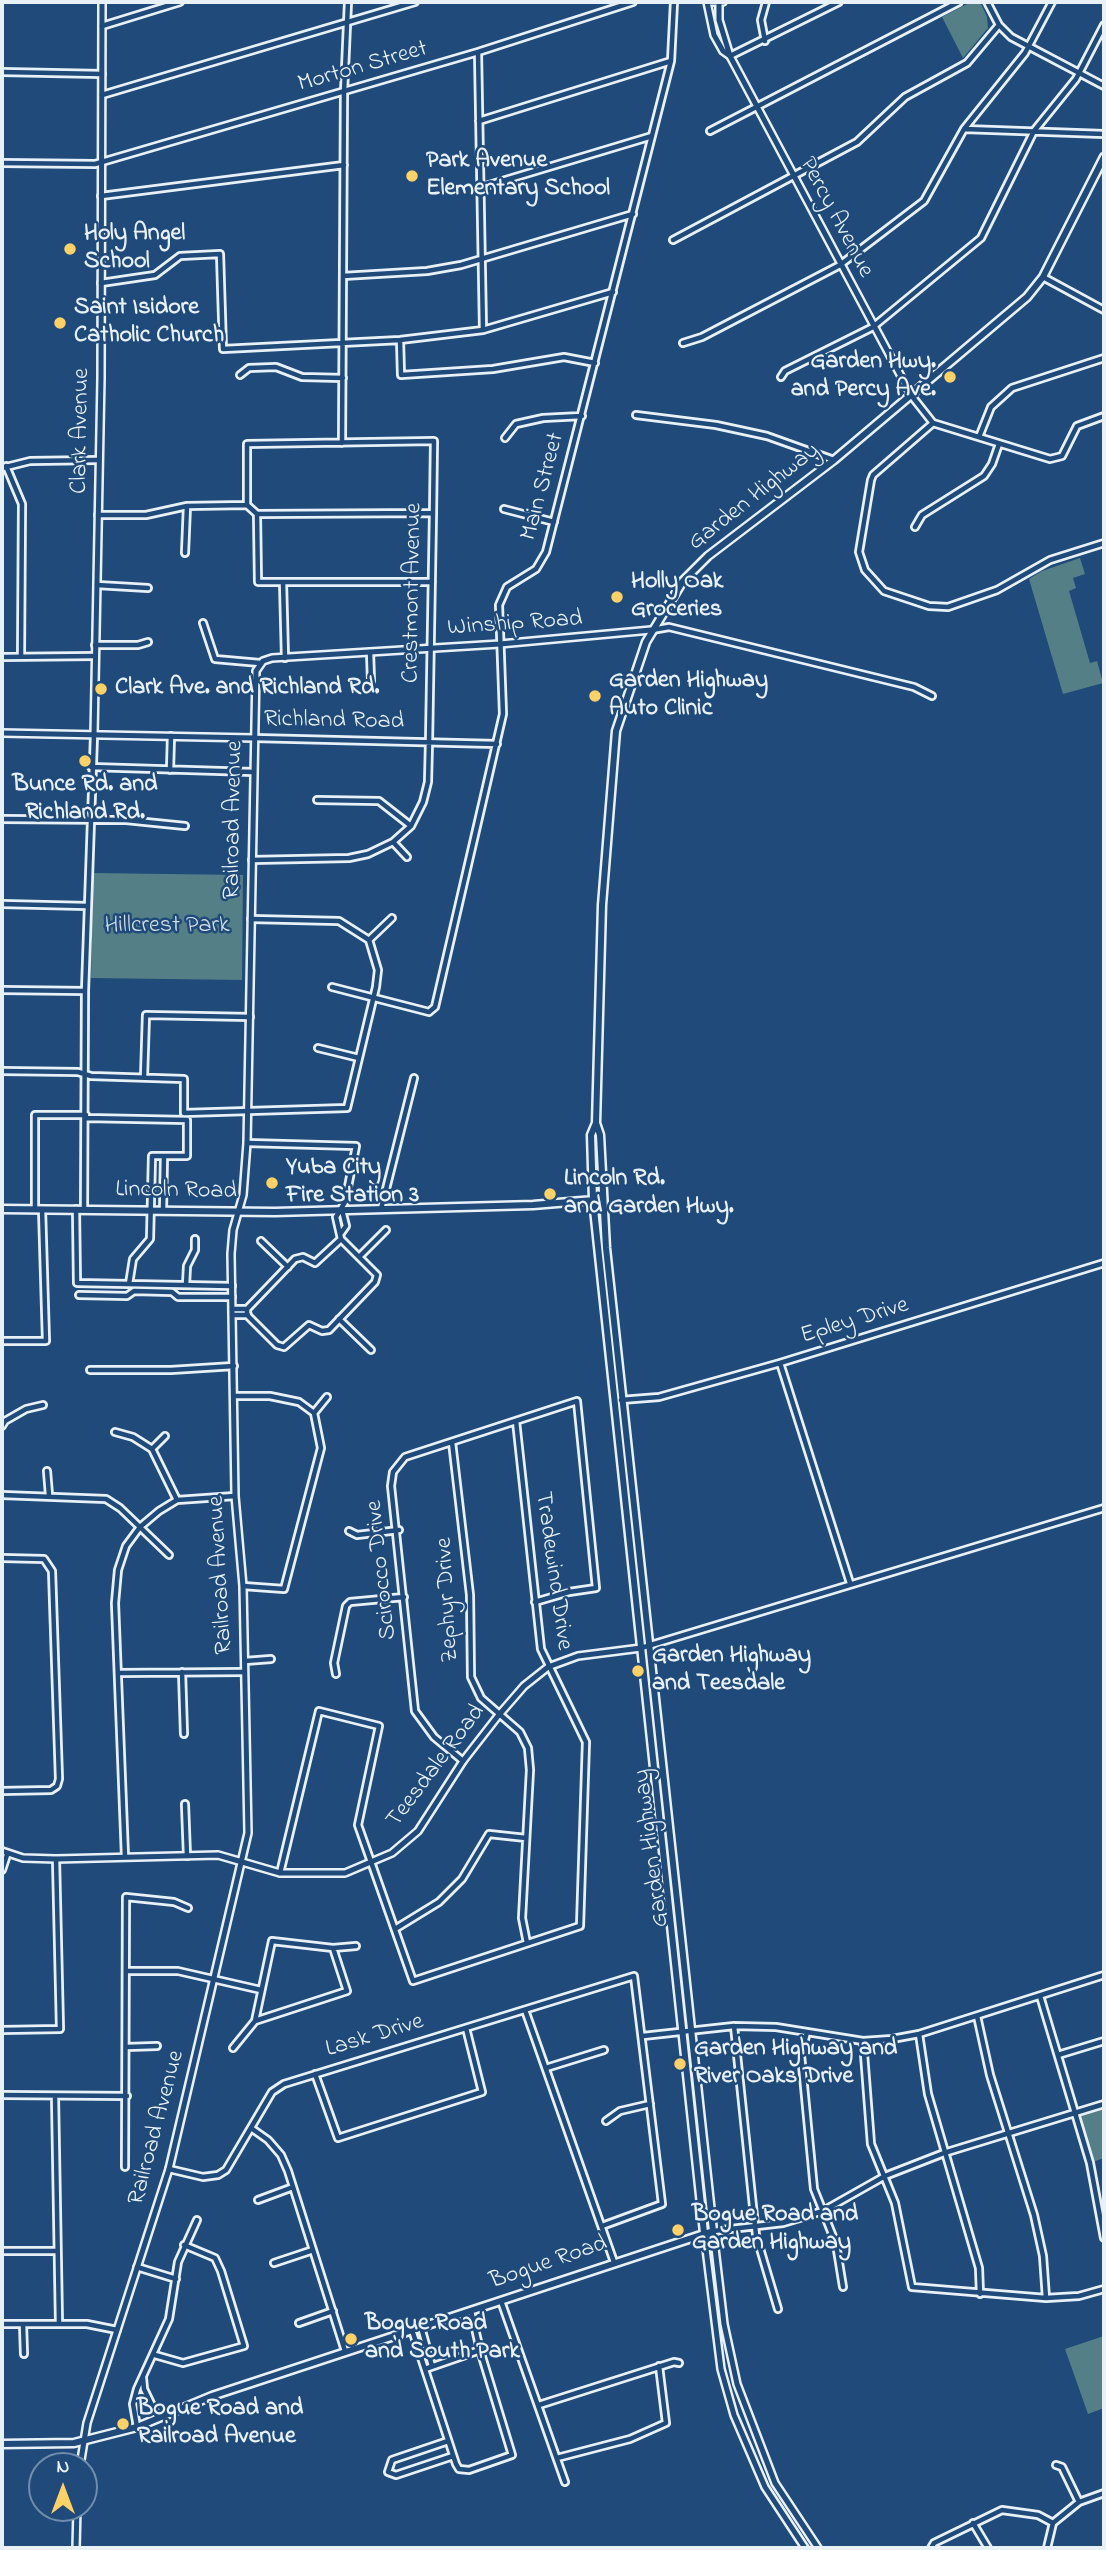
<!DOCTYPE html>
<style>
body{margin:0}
#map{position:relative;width:1106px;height:2550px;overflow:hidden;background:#1f4a7a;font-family:"Indie Flower",sans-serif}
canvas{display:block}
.frame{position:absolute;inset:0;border:4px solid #e8f1f8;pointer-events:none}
.north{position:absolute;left:28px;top:2452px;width:70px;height:70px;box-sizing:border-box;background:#1f4a7a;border:2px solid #6f8dac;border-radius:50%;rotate:0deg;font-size:19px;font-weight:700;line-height:28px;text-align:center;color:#e8f1f8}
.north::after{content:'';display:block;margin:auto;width:24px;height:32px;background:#ffd166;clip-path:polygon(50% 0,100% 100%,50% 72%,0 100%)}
</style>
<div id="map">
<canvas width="1106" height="2550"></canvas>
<div class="frame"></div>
<div class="north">N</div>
</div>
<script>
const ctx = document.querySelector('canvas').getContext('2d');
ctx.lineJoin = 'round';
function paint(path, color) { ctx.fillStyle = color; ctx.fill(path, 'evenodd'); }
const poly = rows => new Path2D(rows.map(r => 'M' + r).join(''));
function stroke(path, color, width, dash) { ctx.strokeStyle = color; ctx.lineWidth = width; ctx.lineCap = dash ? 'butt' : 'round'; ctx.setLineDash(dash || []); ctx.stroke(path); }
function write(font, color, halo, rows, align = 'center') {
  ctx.font = font + ' "Indie Flower",sans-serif'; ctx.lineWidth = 5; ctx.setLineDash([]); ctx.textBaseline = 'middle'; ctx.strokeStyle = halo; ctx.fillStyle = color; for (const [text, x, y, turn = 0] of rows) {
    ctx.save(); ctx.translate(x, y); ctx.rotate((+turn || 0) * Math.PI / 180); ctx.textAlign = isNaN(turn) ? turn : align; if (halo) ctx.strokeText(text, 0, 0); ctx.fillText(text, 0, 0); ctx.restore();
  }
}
paint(poly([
 [971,2,980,2,987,17,988,28,963,58,942,17],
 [1080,558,1085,574,1073,578,1076,588,1069,591,1090,663,1097,661,1103,683,1063,694,1029,579,1042,571],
 [93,873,243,875,242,980,91,978],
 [1104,2104,1104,2158,1090,2163,1075,2113],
 [1104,2336,1104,2408,1088,2414,1065,2349]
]), '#547f87');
const minor = poly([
 [987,2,999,25,1011,37,1104,86],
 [102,26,180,2],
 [765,41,761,20,766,2],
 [478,52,483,330],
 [730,56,839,2],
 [2,72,102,74],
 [102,95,415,2],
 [479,121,671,61],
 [964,129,1104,134],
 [710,131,959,2],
 [2,163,95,164,478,52,633,2],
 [479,188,652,136],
 [101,196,344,165],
 [673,240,857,142,905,97,967,63,999,25],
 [343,276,427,271,461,265,633,214],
 [1043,277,1104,310],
 [101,283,155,275,180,256,220,254,223,349,400,340,483,330,613,292],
 [400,340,401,375,493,369,564,357,595,363],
 [683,343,702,337,840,265,924,201,964,129,1025,53,1052,2],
 [240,375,249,368,276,367,302,377,343,378],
 [781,377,785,371,873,327,981,238,1034,131,1076,79,1104,25],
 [911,395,933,423,1050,459,1062,456,1077,426,1104,416],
 [636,415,716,425,767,436,834,460],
 [933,423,873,475,871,480,859,552,865,570,884,591,929,606,948,607,997,590,1050,560,1104,543],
 [979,437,991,407,1012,388,1104,358],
 [505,438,516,424,543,418,582,416],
 [342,443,344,92,348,2],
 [6,466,22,504,21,657],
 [2,468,30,461,98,460],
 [504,509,554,522],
 [257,514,433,513],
 [98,515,146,515,187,506,247,505],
 [915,527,922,515,984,476,992,464,999,444],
 [185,553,187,506],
 [283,582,285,658],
 [97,585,148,588],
 [203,623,215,659,260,663],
 [652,630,669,627,914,687,932,696],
 [95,645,138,645,148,642],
 [370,652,371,681],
 [2,657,95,656],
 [254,738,497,744],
 [91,767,253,772],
 [170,770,171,736],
 [317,800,379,801,411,826],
 [2,819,126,820,185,826],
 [393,842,407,857],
 [252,860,349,858,368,854,393,842,411,826,423,802,428,782,429,742,433,513,434,441,247,444,247,505,257,514,258,582,432,582],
 [2,904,87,906],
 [369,940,392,918],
 [332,987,429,1012,435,1007,503,714,499,605,507,587,536,569,546,552,671,61,674,2],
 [2,990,85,991],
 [318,1048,359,1058],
 [2,1071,78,1072,91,1076,184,1079,184,1113,347,1108,376,987,378,970,369,940,339,921,251,919],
 [144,1077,146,1015,250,1017],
 [86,1118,187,1120,187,1156,152,1156,150,1239,133,1259,129,1284],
 [247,1143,356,1146,345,1202,336,1217,341,1239],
 [35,1209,35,1115,86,1115],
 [76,1209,77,1283,232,1286],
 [84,1209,85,991,94,735],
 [381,1209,414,1078],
 [163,1211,164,1156],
 [341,1233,346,1226,342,1210],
 [261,1241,288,1267],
 [360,1256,386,1230],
 [186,1285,187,1266,195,1250,195,1239],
 [79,1295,127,1296,134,1291,172,1292,178,1297,232,1297],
 [232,1309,247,1309,295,1259,303,1257,315,1263,341,1239,377,1275,375,1282,329,1330,322,1331,309,1325,284,1347,277,1345,247,1315,247,1309],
 [232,1315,248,1315],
 [339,1319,371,1350],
 [2,1341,46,1341,42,1209],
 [780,1363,850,1583],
 [90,1370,171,1370,234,1366],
 [234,1396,270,1396,299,1402,314,1413,321,1448,284,1589,243,1586],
 [621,1400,659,1397,780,1363,1104,1263],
 [314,1413,327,1397],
 [2,1426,5,1421,26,1409,43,1405],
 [115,1432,133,1437,152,1449,177,1500],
 [452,1442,470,1595,471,1677,481,1698,520,1732,528,1748,530,1770,522,1918,527,1943],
 [152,1449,165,1436],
 [47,1471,49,1495],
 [2,1495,106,1499,120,1508,169,1555],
 [349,1531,357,1535,399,1530],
 [2,1558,44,1559,52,1571,59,1779,57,1786,51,1790,2,1791],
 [641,1648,1104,1508],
 [245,1661,271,1659],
 [182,1672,184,1734],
 [119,1673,244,1672],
 [336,1674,334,1663,346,1606,350,1602,404,1597],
 [463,1761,434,1737,415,1711,391,1486,393,1472,405,1457,577,1401,596,1588,569,1592,535,1602],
 [185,1804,187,1856],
 [125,1857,115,1603,118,1570,126,1546,140,1527,159,1511,177,1500,235,1496],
 [2,1870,7,1855],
 [280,1873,319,1711,379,1726,358,1825,413,1981,580,1926,586,1742,541,1649,516,1421],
 [395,1929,439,1902,462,1879,489,1834,526,1838],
 [333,1948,356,1946],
 [126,1971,178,1971,261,1990],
 [1040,1996,1090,2163,1104,2238],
 [525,2010,614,2262],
 [977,2016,990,2075,1034,2215,1043,2256,1046,2298],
 [734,2026,756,2235,778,2309],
 [2,2030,60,2029,56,1859],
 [807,2032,801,2055,814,2189,836,2244,843,2287],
 [919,2034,928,2094,979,2268,980,2294],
 [643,2036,734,2026,776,2027,863,2041,892,2039,919,2034,1104,1975],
 [863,2041,871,2144,895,2203,912,2287,1046,2298,1079,2296,1104,2289],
 [127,2047,157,2046],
 [233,2048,255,2021,347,1991,333,1948,272,1941,255,2021],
 [1058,2055,1104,2041],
 [546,2068,604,2050],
 [315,2074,338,2138,482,2092,466,2028],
 [2,2095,127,2096],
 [55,2096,59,2323],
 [606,2121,620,2111,650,2104],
 [251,2128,268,2140,281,2155,288,2171,345,2351],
 [125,2167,126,1897,174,1902,188,1908],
 [169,2169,203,2177,218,2175,226,2170,272,2092,284,2084,634,1976,662,2204,602,2226],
 [258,2200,293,2187],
 [713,2231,783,2223,823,2211,885,2176,944,2153,1104,2104],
 [2,2251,57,2251],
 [274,2263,313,2250],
 [137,2267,176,2279],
 [501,2301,565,2482],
 [471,2311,480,2350],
 [299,2323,333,2311],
 [2,2324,87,2324,117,2330],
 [23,2324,24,2354],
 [421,2327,432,2366],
 [412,2330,456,2464,459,2469,469,2470,512,2455,480,2350,425,2369],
 [155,2355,183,2363,244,2346,221,2271,215,2258,184,2245],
 [143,2378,144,2389,158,2418],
 [539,2405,674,2362,679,2363],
 [137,2427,133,2404,137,2389,169,2319,178,2262,197,2220],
 [448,2441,392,2460,388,2472,396,2475,453,2456],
 [557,2458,630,2439,666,2423,659,2366],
 [1056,2465,1062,2467,1079,2502],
 [973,2523,988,2548],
 [931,2548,934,2543,1002,2510,1038,2515,1053,2523],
 [1047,2548,1053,2523,1079,2502,1104,2493]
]);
const tertiary = poly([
 [707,2,714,35,723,51,730,56],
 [709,2,723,2],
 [719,4,719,20,730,56,911,395],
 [2,733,254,738],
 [94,735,101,378,102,2],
 [2,1851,23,1858,56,1859,218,1855,280,1873,345,1873,392,1853,418,1831,463,1761,498,1716,524,1686,548,1667,578,1656,641,1648],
 [713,2231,724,2324,737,2384,775,2483,818,2548],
 [704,2233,721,2369,734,2415,765,2487,805,2548],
 [80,2466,87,2423,169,2169,248,1833,243,1586,235,1496,231,1254,233,1230,243,1195,247,1143,256,671,263,661,272,658,500,644,651,630],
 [76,2548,77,2508]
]);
const secondary = poly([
 [2,1209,275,1212,533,1205,594,1200],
 [704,2233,593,1200,591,1135,596,1123,602,905,616,731,646,642,683,581,708,556,834,460,1027,297,1043,277,1104,157],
 [2,2444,74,2443,137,2427,212,2396,713,2231,606,1248,600,1135,596,1123]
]);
stroke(minor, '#e8f1f8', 10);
stroke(tertiary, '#e8f1f8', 10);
stroke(secondary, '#e8f1f8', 11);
stroke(minor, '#1f4a7a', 4.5);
stroke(tertiary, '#1f4a7a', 5);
stroke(secondary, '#1f4a7a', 6);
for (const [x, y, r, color] of [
 [412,176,7,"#ffd166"],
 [70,249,7,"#ffd166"],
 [60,323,7,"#ffd166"],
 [950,377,7,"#ffd166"],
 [617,597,7,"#ffd166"],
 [101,689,7,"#ffd166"],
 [595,696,7,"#ffd166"],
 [85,761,7,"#ffd166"],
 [272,1183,7,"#ffd166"],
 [550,1194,7,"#ffd166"],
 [638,1671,7,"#ffd166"],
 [680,2064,7,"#ffd166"],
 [678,2230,7,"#ffd166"],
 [351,2339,7,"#ffd166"],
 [123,2424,7,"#ffd166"]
]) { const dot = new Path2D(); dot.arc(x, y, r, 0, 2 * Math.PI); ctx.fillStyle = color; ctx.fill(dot); stroke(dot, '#1f4a7a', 2.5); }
write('24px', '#e8f1f8', '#1f4a7a', [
 ["Morton Street",363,68,-16],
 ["Percy Avenue",835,218,62],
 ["Clark Avenue",82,431,-89],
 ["Main Street",544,487,-75],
 ["Garden Highway",755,498,-38],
 ["Crestmont Avenue",414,593,-89],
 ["Winship Road",515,625,-4],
 ["Richland Road",334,722,1],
 ["Railroad Avenue",235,820,-89],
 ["Lincoln Road",176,1192,1],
 ["Epley Drive",855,1322,-17],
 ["Scirocco Drive",383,1570,-96],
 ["Tradewind Drive",552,1571,82],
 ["Railroad Avenue",222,1575,-93],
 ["Zephyr Drive",449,1600,-93],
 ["Teesdale Road",437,1767,-53],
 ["Garden Highway",653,1848,-97],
 ["Lask Drive",375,2037,-17],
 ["Railroad Avenue",158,2128,-75],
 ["Bogue Road",549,2264,-19]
]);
write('bold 24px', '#e8f1f8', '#1f4a7a', [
 ["Park Avenue",426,162],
 ["Elementary School",426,190],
 ["Holy Angel",84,235],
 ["School",84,263],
 ["Saint Isidore",74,309],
 ["Catholic Church",74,337],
 ["Garden Hwy.",936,363,"right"],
 ["and Percy Ave.",936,391,"right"],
 ["Holly Oak",631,583],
 ["Groceries",631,611],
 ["Garden Highway",609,682],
 ["Auto Clinic",609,710],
 ["Clark Ave. and Richland Rd.",115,689],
 ["Bunce Rd. and",85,786,"center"],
 ["Richland Rd.",85,814,"center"],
 ["Yuba City",286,1169],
 ["Fire Station 3",286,1197],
 ["Lincoln Rd.",564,1180],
 ["and Garden Hwy.",564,1208],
 ["Garden Highway",652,1657],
 ["and Teesdale",652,1685],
 ["Garden Highway and",694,2050],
 ["River Oaks Drive",694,2078],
 ["Bogue Road and",692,2216],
 ["Garden Highway",692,2244],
 ["Bogue Road",365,2325],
 ["and South Park",365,2353],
 ["Bogue Road and",137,2410],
 ["Railroad Avenue",137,2438]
], 'left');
write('24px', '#d2e0e7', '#1f4a7a', [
 ["Hillcrest Park",167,927]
]);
</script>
